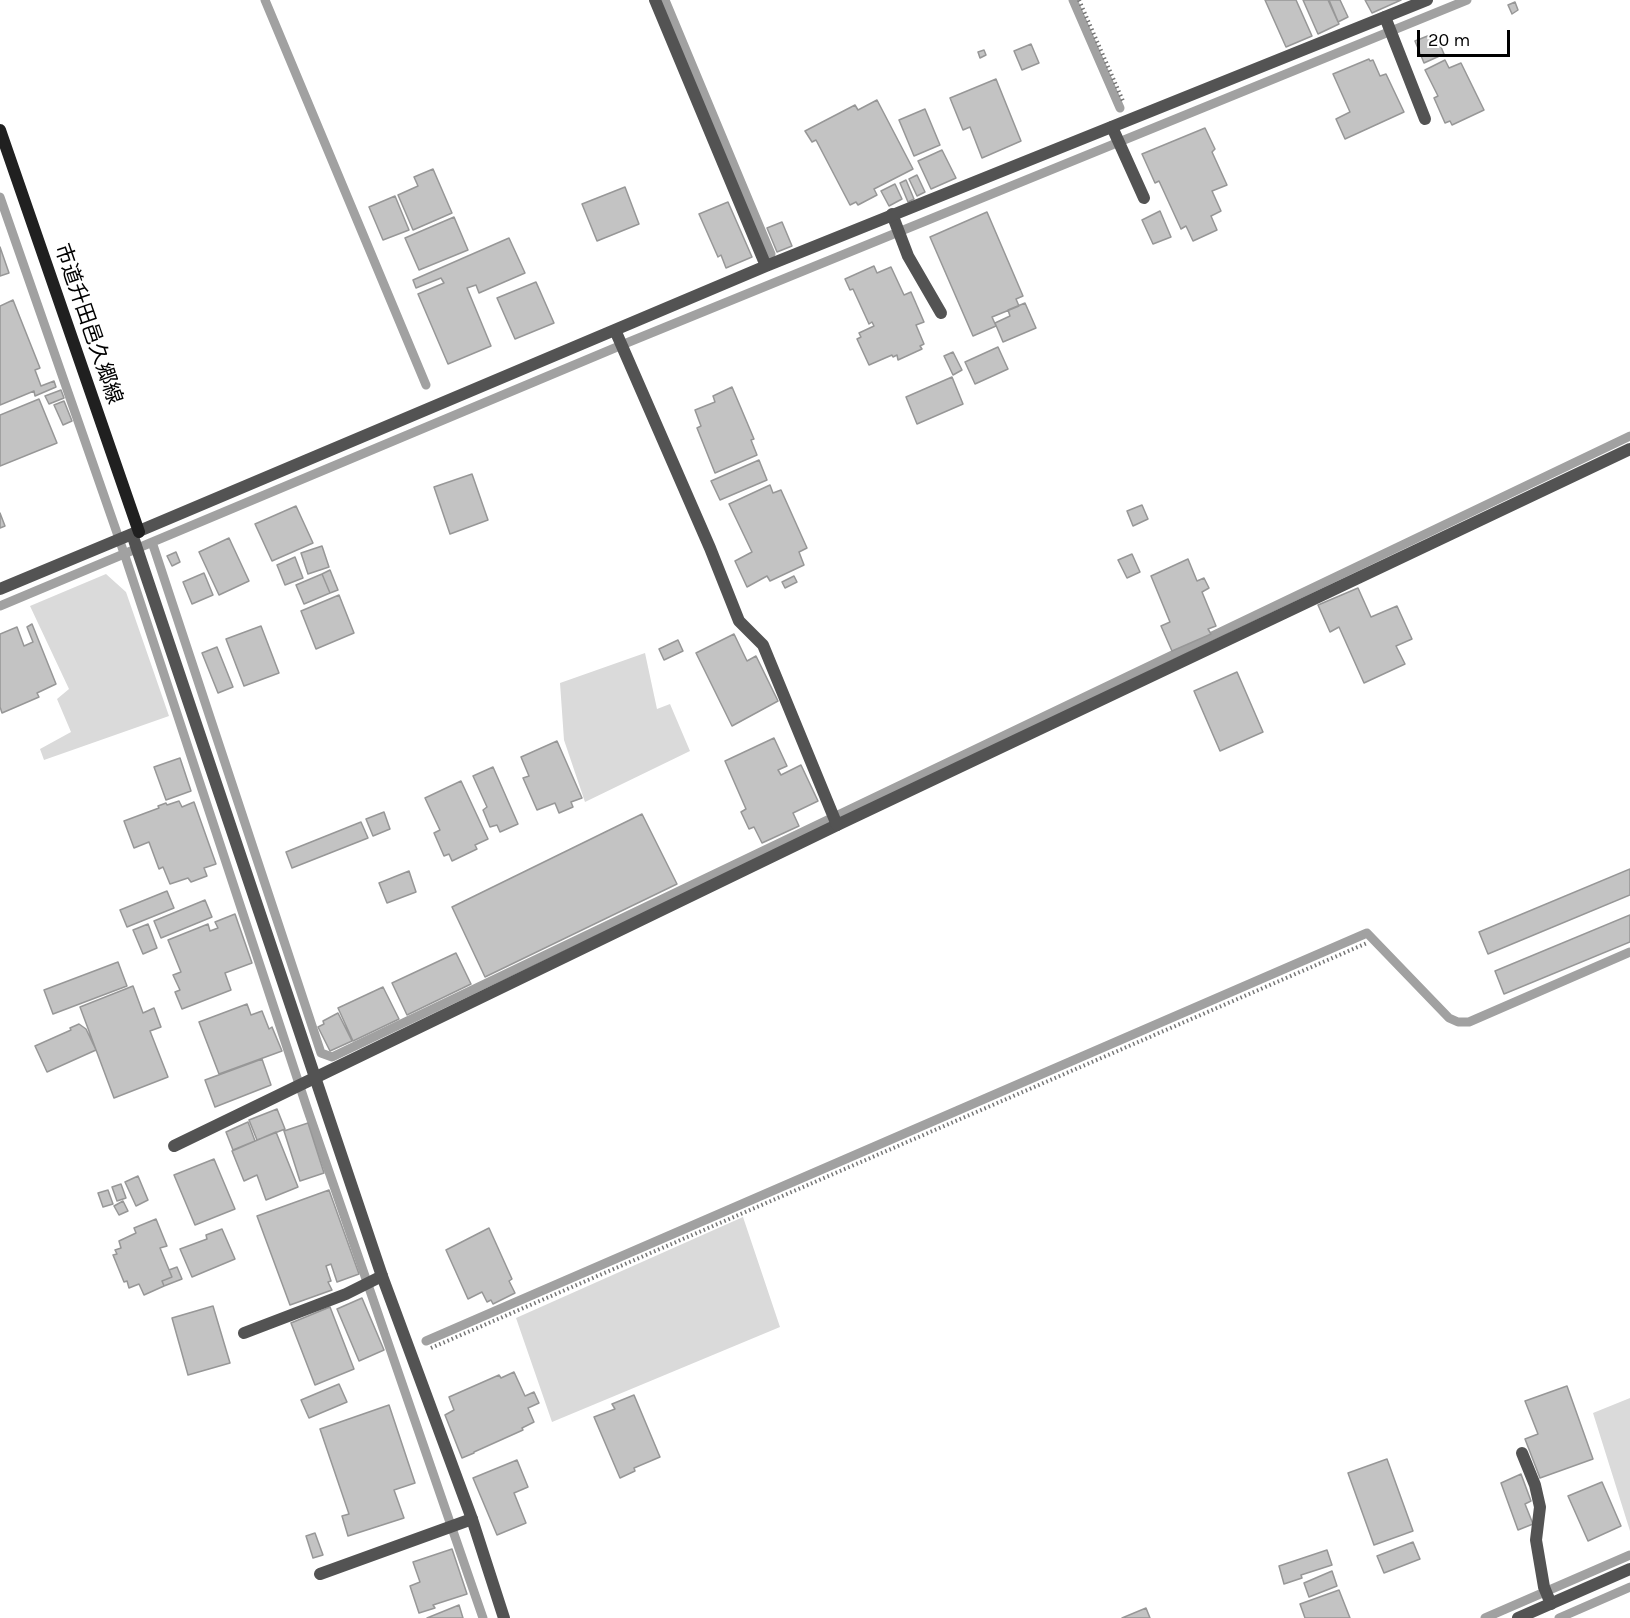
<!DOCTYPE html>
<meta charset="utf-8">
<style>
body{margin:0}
#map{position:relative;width:1630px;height:1618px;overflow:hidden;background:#fff;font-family:Karla,sans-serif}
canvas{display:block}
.scale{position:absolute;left:1417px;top:30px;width:93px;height:27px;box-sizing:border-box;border:3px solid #000;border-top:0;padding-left:8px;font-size:18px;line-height:21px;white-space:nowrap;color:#000;-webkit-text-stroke:4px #fff;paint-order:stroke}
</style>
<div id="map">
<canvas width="1630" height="1618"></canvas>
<div class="scale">20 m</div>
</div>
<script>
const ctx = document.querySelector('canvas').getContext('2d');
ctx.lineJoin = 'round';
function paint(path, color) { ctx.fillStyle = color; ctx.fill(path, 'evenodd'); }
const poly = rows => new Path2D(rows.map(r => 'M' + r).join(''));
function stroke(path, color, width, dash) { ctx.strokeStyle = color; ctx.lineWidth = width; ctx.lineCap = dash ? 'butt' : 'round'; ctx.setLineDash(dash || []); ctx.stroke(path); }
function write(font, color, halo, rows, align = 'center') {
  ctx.font = font + ' Karla,"Noto Sans JP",sans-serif'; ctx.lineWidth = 4.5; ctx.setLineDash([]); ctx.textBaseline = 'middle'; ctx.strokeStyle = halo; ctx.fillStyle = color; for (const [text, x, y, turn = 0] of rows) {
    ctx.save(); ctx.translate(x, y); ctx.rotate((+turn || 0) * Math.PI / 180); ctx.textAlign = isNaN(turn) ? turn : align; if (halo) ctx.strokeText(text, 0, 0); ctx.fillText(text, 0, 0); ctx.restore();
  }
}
paint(poly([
 [106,574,126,592,169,716,44,760,40,749,71,732,57,699,69,689,30,606],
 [645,653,657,709,670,704,690,751,585,802,564,740,560,683],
 [743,1217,780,1327,552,1422,516,1318],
 [1630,1398,1630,1531,1593,1413]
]), '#dadada');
stroke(poly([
 [265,0,426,385],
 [665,0,771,254],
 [1073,0,1120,108],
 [0,197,124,553,307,1108,483,1618],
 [152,542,321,1053,332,1057,1630,436],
 [0,606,629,342,1467,0],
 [426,1341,1367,933,1449,1018,1458,1022,1469,1022,1630,952],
 [1485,1618,1630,1555],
 [1559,1618,1630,1587]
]), '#a1a1a1', 9);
const building = poly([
 [1265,0,1296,0,1312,36,1286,47,1265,0],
 [1303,0,1329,0,1339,24,1318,34,1303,0],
 [1328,0,1340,0,1348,17,1338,22,1328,0],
 [1365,0,1401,0,1372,13,1365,0],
 [1515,2,1518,10,1512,14,1508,5,1515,2],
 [1435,33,1444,54,1424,63,1415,41,1435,33],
 [1031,44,1039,63,1022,70,1014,51,1031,44],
 [984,50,986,55,980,58,978,52,984,50],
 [1369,59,1370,61,1373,60,1380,76,1386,74,1404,112,1345,139,1336,119,1350,112,1333,74,1369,59],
 [1445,60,1449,68,1461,63,1484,110,1452,125,1450,121,1445,123,1434,98,1438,96,1425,70,1445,60],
 [996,79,1021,141,982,158,970,127,963,130,950,98,996,79],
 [877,100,913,169,874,189,877,195,858,205,856,202,850,205,816,140,812,142,805,131,855,105,858,110,877,100],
 [925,109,940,145,914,156,899,120,925,109],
 [1205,128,1215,149,1212,152,1227,185,1212,191,1221,211,1211,216,1217,230,1193,241,1186,226,1181,229,1159,181,1155,183,1142,154,1205,128],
 [942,150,956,178,931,189,918,161,942,150],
 [433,169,452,213,413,230,398,195,418,186,414,177,433,169],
 [917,175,925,192,917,196,909,179,917,175],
 [906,180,914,199,908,202,900,183,906,180],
 [895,184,902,199,889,206,881,191,895,184],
 [625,187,639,224,597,241,582,204,625,187],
 [395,196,409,230,383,240,369,207,395,196],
 [728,202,752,257,726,268,721,255,718,257,699,214,728,202],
 [1160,211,1171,237,1153,244,1142,220,1160,211],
 [987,212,1023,296,1016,299,1019,306,992,317,996,326,973,336,930,237,987,212],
 [454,217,468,250,419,270,405,238,454,217],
 [782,222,792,246,777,252,767,228,782,222],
 [509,238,525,273,479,293,476,285,467,288,491,346,448,364,418,294,444,283,441,278,416,288,413,280,509,238],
 [0,247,9,273,0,276,0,247],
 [874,266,877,273,891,267,904,295,911,292,924,322,916,325,924,344,920,346,922,349,898,360,897,355,893,357,892,355,869,365,857,339,861,337,859,333,874,326,872,322,869,324,853,289,850,290,845,279,874,266],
 [536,282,554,323,515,339,497,298,536,282],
 [13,300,40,368,35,370,41,386,54,381,56,387,35,396,34,391,0,405,0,306,13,300],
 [1025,303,1036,328,1003,342,995,323,1010,316,1008,310,1025,303],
 [998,347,1008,369,975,384,965,362,998,347],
 [953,352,962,370,953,375,944,356,953,352],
 [952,377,963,404,917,424,906,397,952,377],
 [732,387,754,439,751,440,757,455,715,473,697,428,701,426,695,410,715,402,713,396,732,387],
 [61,390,64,398,49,404,45,396,61,390],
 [39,399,57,443,0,466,0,415,39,399],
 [64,401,72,421,63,425,54,405,64,401],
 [759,460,767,480,720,500,711,481,759,460],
 [472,474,488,520,450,534,434,487,472,474],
 [770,485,773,493,781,490,807,548,799,552,804,565,770,581,767,576,747,587,735,561,752,552,729,504,770,485],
 [1142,505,1148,519,1133,526,1127,511,1142,505],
 [296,506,313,543,272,561,255,524,296,506],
 [0,513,5,526,0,528,0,513],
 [229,538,249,581,219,595,199,552,229,538],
 [322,546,329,567,308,574,301,553,322,546],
 [176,552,180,562,172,566,167,556,176,552],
 [1132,554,1140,572,1127,578,1118,560,1132,554],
 [295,557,303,578,285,585,277,565,295,557],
 [1188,559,1197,581,1204,578,1209,588,1202,592,1216,626,1208,629,1211,634,1172,651,1161,626,1170,622,1151,576,1188,559],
 [330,570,338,590,330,593,322,574,330,570],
 [204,573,213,595,192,604,183,582,204,573],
 [322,574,330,593,304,604,296,585,322,574],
 [794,576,797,582,785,588,782,582,794,576],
 [1358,588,1371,617,1397,606,1412,639,1396,646,1405,664,1364,683,1339,627,1330,632,1318,605,1358,588],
 [339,595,354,633,316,649,301,611,339,595],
 [32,624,56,684,37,693,39,697,2,713,0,707,0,634,17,627,24,646,33,642,27,627,32,624],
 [261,626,279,673,244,686,226,639,261,626],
 [734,634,747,661,756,656,778,701,732,726,696,653,734,634],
 [678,640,683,651,664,660,659,649,678,640],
 [217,647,233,687,218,693,202,653,217,647],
 [1237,672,1263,732,1220,751,1194,691,1237,672],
 [774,738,787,766,778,770,781,775,801,765,818,801,793,813,799,826,762,843,754,827,749,829,741,812,746,809,725,761,774,738],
 [557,741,582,798,571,802,573,807,559,813,555,803,537,810,523,778,529,776,521,757,557,741],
 [180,758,191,791,166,800,154,767,180,758],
 [493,767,518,824,500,832,497,825,490,827,483,810,487,807,473,776,493,767],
 [461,781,488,839,475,845,477,849,452,861,449,854,444,856,434,833,440,830,425,798,461,781],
 [179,801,182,807,194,802,216,864,204,868,207,876,191,882,188,878,170,884,163,867,159,869,149,842,134,848,124,821,159,808,158,806,166,803,167,805,179,801],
 [384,812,390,829,373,836,366,819,384,812],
 [642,814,677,884,485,977,452,907,642,814],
 [361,822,368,838,292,868,286,852,361,822],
 [1630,869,1630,895,1488,954,1479,932,1630,869],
 [409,871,416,892,387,903,379,883,409,871],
 [167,891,174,908,127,927,120,910,167,891],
 [205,900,212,917,161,938,154,921,205,900],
 [235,914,252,963,225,973,231,990,182,1009,175,992,180,990,173,975,181,972,168,940,208,924,210,931,218,928,215,922,235,914],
 [1630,915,1630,942,1504,994,1495,971,1630,915],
 [148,924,157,948,143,954,133,930,148,924],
 [456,953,471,984,407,1015,392,983,456,953],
 [118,962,127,986,53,1014,44,990,118,962],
 [133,986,143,1013,154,1008,161,1027,150,1031,168,1077,114,1098,80,1007,133,986],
 [383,987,399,1019,353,1041,338,1008,383,987],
 [247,1004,251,1015,262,1011,269,1029,272,1027,282,1051,219,1074,199,1022,247,1004],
 [338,1013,352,1041,330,1051,318,1027,324,1024,323,1021,338,1013],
 [79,1024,86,1029,96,1050,47,1072,35,1046,71,1030,70,1028,79,1024],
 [262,1059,271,1085,215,1107,205,1080,262,1059],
 [277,1109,285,1129,257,1140,249,1120,277,1109],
 [248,1122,255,1141,233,1150,226,1132,248,1122],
 [308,1123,324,1173,300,1181,284,1131,308,1123],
 [276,1132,298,1187,266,1200,257,1175,244,1181,232,1151,276,1132],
 [214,1159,235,1209,195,1225,174,1175,214,1159],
 [138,1176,148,1200,136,1206,125,1182,138,1176],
 [121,1184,126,1198,117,1201,112,1187,121,1184],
 [108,1190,113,1204,103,1207,98,1193,108,1190],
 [329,1190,359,1274,337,1282,331,1264,326,1266,331,1281,328,1282,332,1290,290,1305,257,1216,329,1190],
 [123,1201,128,1211,119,1215,114,1206,123,1201],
 [156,1219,167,1246,160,1248,172,1277,162,1281,164,1286,144,1295,139,1284,129,1288,127,1281,124,1282,113,1255,117,1254,115,1250,121,1248,119,1241,136,1233,134,1228,156,1219],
 [489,1228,512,1279,509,1281,515,1293,493,1304,491,1300,487,1302,482,1292,468,1299,446,1250,489,1228],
 [222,1229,235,1259,192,1277,180,1249,207,1239,206,1235,222,1229],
 [177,1267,182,1279,164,1286,162,1281,172,1277,169,1270,177,1267],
 [362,1298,384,1350,359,1361,337,1309,362,1298],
 [213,1306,230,1363,188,1375,172,1318,213,1306],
 [330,1307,354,1369,315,1385,291,1323,330,1307],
 [514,1372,525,1396,534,1392,539,1403,528,1408,534,1422,522,1428,523,1430,474,1452,474,1453,462,1458,445,1415,454,1410,449,1397,499,1375,501,1378,514,1372],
 [339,1384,347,1402,309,1418,301,1400,339,1384],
 [1567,1386,1593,1459,1540,1478,1525,1439,1538,1434,1525,1401,1567,1386],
 [634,1395,660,1457,634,1468,635,1471,620,1478,594,1417,615,1409,612,1404,634,1395],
 [389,1405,415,1483,394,1490,404,1518,348,1536,342,1516,349,1514,320,1429,389,1405],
 [1387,1459,1413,1531,1374,1545,1348,1473,1387,1459],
 [517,1460,528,1487,514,1493,526,1523,497,1535,473,1478,517,1460],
 [1521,1474,1531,1501,1525,1504,1533,1524,1518,1530,1501,1483,1521,1474],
 [1602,1482,1621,1526,1588,1541,1568,1496,1602,1482],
 [315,1533,323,1555,313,1558,306,1536,315,1533],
 [1413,1542,1420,1559,1384,1573,1377,1556,1413,1542],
 [452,1549,467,1594,433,1605,435,1608,419,1613,410,1586,420,1582,413,1562,452,1549],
 [1327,1550,1332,1565,1301,1575,1302,1578,1284,1584,1279,1566,1327,1550],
 [1332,1571,1337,1586,1309,1597,1304,1583,1332,1571],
 [1339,1590,1350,1618,1305,1618,1300,1604,1339,1590],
 [459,1605,463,1618,427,1618,459,1605],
 [1146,1608,1150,1618,1122,1618,1146,1608]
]);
paint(building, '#c3c3c3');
stroke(building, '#979797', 1.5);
stroke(poly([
 [1079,0,1123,101],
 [431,1348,1367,943]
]), '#757575', 4, [1.5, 3]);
stroke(poly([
 [1385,17,1425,119],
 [1112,127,1144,198],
 [892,214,908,256,941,313],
 [174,1146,837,825],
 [244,1333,346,1294,382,1276],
 [1522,1453,1535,1485,1540,1507,1536,1540,1544,1587,1551,1604],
 [320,1574,472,1519]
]), '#535353', 12);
stroke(poly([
 [655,0,766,266],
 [615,330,710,548,739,621,763,645,837,825,1630,449],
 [0,589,132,534],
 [504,1618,472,1519,382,1276,132,534,766,266,1427,0],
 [1518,1618,1630,1569]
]), '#535353', 12);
stroke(poly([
 [0,130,139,532]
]), '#202020', 12);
write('21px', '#000', '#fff', [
 ["市道升田邑久郷線",88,324,71]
]);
</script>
